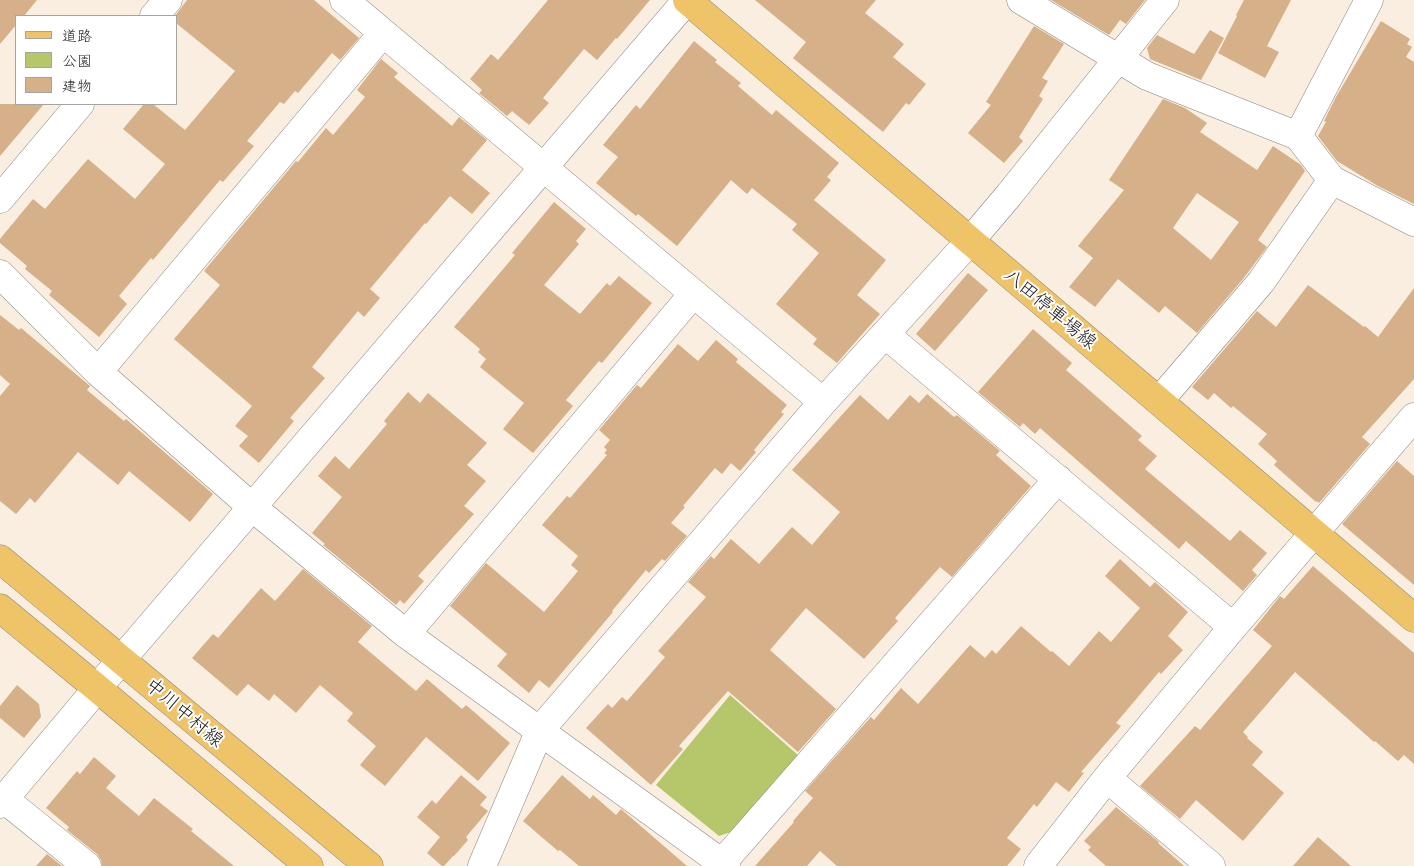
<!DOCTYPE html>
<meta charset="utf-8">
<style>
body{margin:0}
#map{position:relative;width:1414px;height:866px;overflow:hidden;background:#f9eee0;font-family:"Comic Neue","Klee One",sans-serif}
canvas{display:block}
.legend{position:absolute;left:15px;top:15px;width:162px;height:90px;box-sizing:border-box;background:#fff;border:1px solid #a4a4a4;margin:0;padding:6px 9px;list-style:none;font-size:15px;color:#1c1c1c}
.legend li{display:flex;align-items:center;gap:10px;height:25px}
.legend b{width:25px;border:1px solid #a4a4a4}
</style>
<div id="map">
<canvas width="1414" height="866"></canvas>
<ul class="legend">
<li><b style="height:6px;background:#efc469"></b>道路</li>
<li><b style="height:14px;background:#b5c76a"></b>公園</li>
<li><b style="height:14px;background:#d5b088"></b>建物</li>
</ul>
</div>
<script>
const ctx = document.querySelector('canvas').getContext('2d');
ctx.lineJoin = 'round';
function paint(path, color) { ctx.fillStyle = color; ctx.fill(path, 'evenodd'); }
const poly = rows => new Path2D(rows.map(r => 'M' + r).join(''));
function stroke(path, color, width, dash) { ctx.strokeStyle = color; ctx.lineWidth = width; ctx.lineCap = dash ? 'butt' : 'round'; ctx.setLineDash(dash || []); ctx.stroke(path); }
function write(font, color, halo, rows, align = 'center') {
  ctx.font = font + ' "Comic Neue","Klee One",sans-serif'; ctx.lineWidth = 4; ctx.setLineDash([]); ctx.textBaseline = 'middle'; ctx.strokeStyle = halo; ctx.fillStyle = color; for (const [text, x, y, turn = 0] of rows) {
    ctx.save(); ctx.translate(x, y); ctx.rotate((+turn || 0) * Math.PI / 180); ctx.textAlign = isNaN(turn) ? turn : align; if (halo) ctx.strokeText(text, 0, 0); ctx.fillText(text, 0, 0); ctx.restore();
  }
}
paint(poly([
 [730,695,799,756,731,832,719,836,656,785]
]), '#b5c76a');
paint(poly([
 [0,0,37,0,24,16,16,16,16,25,0,44],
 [187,0,314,0,359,38,340,60,332,53,298,93,295,91,284,104,280,102,247,141,254,146,223,182,220,180,153,260,151,258,119,296,127,304,99,337,49,295,52,291,25,269,27,266,0,243,0,239,33,199,45,209,88,159,135,199,165,164,123,129,144,104,153,104,185,130,235,71,176,23,176,16,175,16],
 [548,0,650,0,617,39,616,38,597,60,584,49,543,98,549,103,529,125,512,111,507,116,479,93,482,90,470,79,491,54,498,60],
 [755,0,876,0,865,13,904,44,893,57,926,84,909,105,906,103,883,132,793,58,806,42],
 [1051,0,1145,0,1126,24,1120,20,1109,35],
 [1244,0,1291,0,1267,46,1279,52,1265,78,1218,53,1237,16,1236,15],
 [1381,21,1410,39,1407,44,1412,47,1406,57,1414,62,1414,204,1378,186,1337,161,1318,136,1326,122,1324,121,1336,97],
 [1034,26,1064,44,1042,78,1048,81,1039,96,1043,99,1019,137,1023,141,1004,163,968,133,991,105,986,102],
 [1210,30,1224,38,1201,80,1150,59,1147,48,1157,35,1194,54],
 [694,41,717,60,715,62,741,83,738,86,772,115,776,110,839,163,827,177,831,180,814,200,886,260,857,295,880,314,837,363,813,344,817,339,776,304,819,253,792,230,797,224,752,188,747,194,731,180,677,246,638,214,636,216,596,183,618,157,603,145,636,105,640,109],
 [381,59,398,73,394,77,452,126,459,117,487,140,462,170,490,193,472,214,450,196,426,224,425,223,370,289,380,298,364,317,358,311,312,367,325,378,290,418,294,421,259,463,239,446,248,436,235,426,252,406,174,339,220,285,204,271,296,161,298,162,326,128,333,135,365,97,357,90],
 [1163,99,1185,108,1207,123,1200,132,1257,170,1273,146,1301,165,1305,171,1258,240,1267,247,1243,279,1197,333,1165,306,1159,313,1118,279,1095,307,1069,287,1093,258,1078,246,1124,190,1109,180],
 [1197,193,1239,222,1211,260,1173,228],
 [0,104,44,104,0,156],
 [554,202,586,229,576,241,579,244,544,285,580,314,607,283,610,286,619,276,652,303,602,363,599,361,566,400,573,406,533,453,503,429,524,403,480,367,486,359,478,352,480,349,454,327,515,255,512,253],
 [968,273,988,290,935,351,916,334],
 [1308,285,1364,327,1365,326,1378,337,1414,288,1414,379,1362,437,1370,444,1319,503,1317,501,1316,502,1274,465,1277,461,1258,444,1267,434,1233,406,1231,408,1214,393,1208,400,1192,387,1257,311,1276,327],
 [0,315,19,330,21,328,90,386,87,390,124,421,126,419,213,494,190,522,129,471,118,485,78,452,35,503,30,498,16,514,0,501,0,396,10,384,0,375],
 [1033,329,1072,363,1066,370,1142,436,1138,440,1157,456,1145,469,1230,541,1240,530,1267,553,1252,570,1257,575,1243,591,1186,541,1179,549,1040,428,1035,434,1023,423,1020,427,978,392],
 [716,340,738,359,736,362,787,405,781,412,784,414,754,450,756,452,740,471,731,463,722,474,715,468,683,506,685,507,671,523,687,536,665,561,662,559,649,573,646,570,612,611,613,612,549,688,539,680,529,693,497,666,507,654,450,606,486,563,544,612,578,571,571,565,578,556,542,525,567,496,570,498,607,455,604,453,607,450,604,447,610,440,599,430,637,385,641,388,678,344,698,361],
 [408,392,420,403,428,393,487,443,467,465,486,481,464,506,474,514,418,576,424,581,404,604,400,600,396,605,323,545,325,544,312,533,342,497,318,476,335,456,349,469,387,424,384,421],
 [927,394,954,417,957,415,1000,451,996,455,1031,486,952,577,940,567,895,618,898,621,864,659,806,608,770,650,836,709,798,752,728,691,679,746,683,749,651,785,586,728,608,704,612,708,622,697,627,701,665,657,658,651,706,597,688,582,711,556,714,559,731,539,759,564,792,527,812,545,840,512,792,470,860,395,888,420,910,395,919,403],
 [1397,461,1414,476,1414,585,1342,524],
 [1120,559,1150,587,1155,582,1188,612,1168,636,1183,650,1161,674,1159,672,1116,723,1121,726,1081,772,1084,773,1069,792,1056,782,1037,807,1034,804,1007,838,1021,849,1007,866,837,866,820,851,807,866,755,866,794,822,793,821,813,798,805,791,860,729,871,717,874,720,901,688,918,704,970,645,985,658,992,650,996,654,1021,626,1051,652,1052,651,1069,666,1099,631,1111,642,1140,608,1105,576],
 [1313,566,1414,653,1414,764,1404,755,1398,761,1375,741,1374,742,1295,672,1243,732,1248,737,1247,738,1263,752,1252,765,1284,793,1243,841,1196,800,1180,819,1140,786,1195,726,1200,730,1272,646,1253,630,1280,596,1284,599],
 [303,569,372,626,358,642,416,691,427,679,462,709,466,705,510,743,478,781,426,737,385,786,360,765,376,746,347,721,353,713,320,685,296,713,274,694,269,701,248,684,237,696,192,658,213,634,218,638,261,588,275,601],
 [17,685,39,704,41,717,24,738,0,718,0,706],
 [94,757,116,776,106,788,139,816,154,798,193,829,191,831,234,866,102,866,101,860,97,854,67,830,69,827,46,808,77,771,80,774],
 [461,775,487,797,480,805,488,811,466,837,468,840,454,856,453,856,444,866,442,866,427,853,440,837,417,817,432,800,436,804],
 [562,775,590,799,593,795,616,815,621,809,687,866,579,866,560,850,558,851,523,821],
 [1116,807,1159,842,1158,843,1184,866,1106,866,1088,850,1091,847,1084,841],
 [1318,837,1351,866,1293,866],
 [47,854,62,866,36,866]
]), '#d5b088');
const minor = poly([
 [344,0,823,402],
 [1021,0,1147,76,1298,136,1332,180,1414,222],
 [154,16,168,0],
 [1298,136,1369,0],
 [0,199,80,104],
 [0,274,98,372,252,507,406,634,726,866],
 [885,334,1233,627],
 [98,372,383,33],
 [1159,401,1261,282,1332,180],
 [406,634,693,294],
 [1107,778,1211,866],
 [4,799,87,866],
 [0,804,121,660,687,0],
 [722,863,1058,479],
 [482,866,540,730,823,402,970,241,1009,195,1165,0],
 [1038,866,1107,778,1233,627,1414,417]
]);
const major = poly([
 [687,0,1414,618],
 [0,559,369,866],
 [0,608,97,688,309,866]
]);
stroke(minor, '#8a857e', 29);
stroke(major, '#8a857e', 29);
stroke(minor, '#fff', 28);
stroke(major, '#efc469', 28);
write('19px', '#1c1c1c', '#fff', [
 ["八田停車場線",1050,309,40],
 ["中川中村線",184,713,40]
]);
</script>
